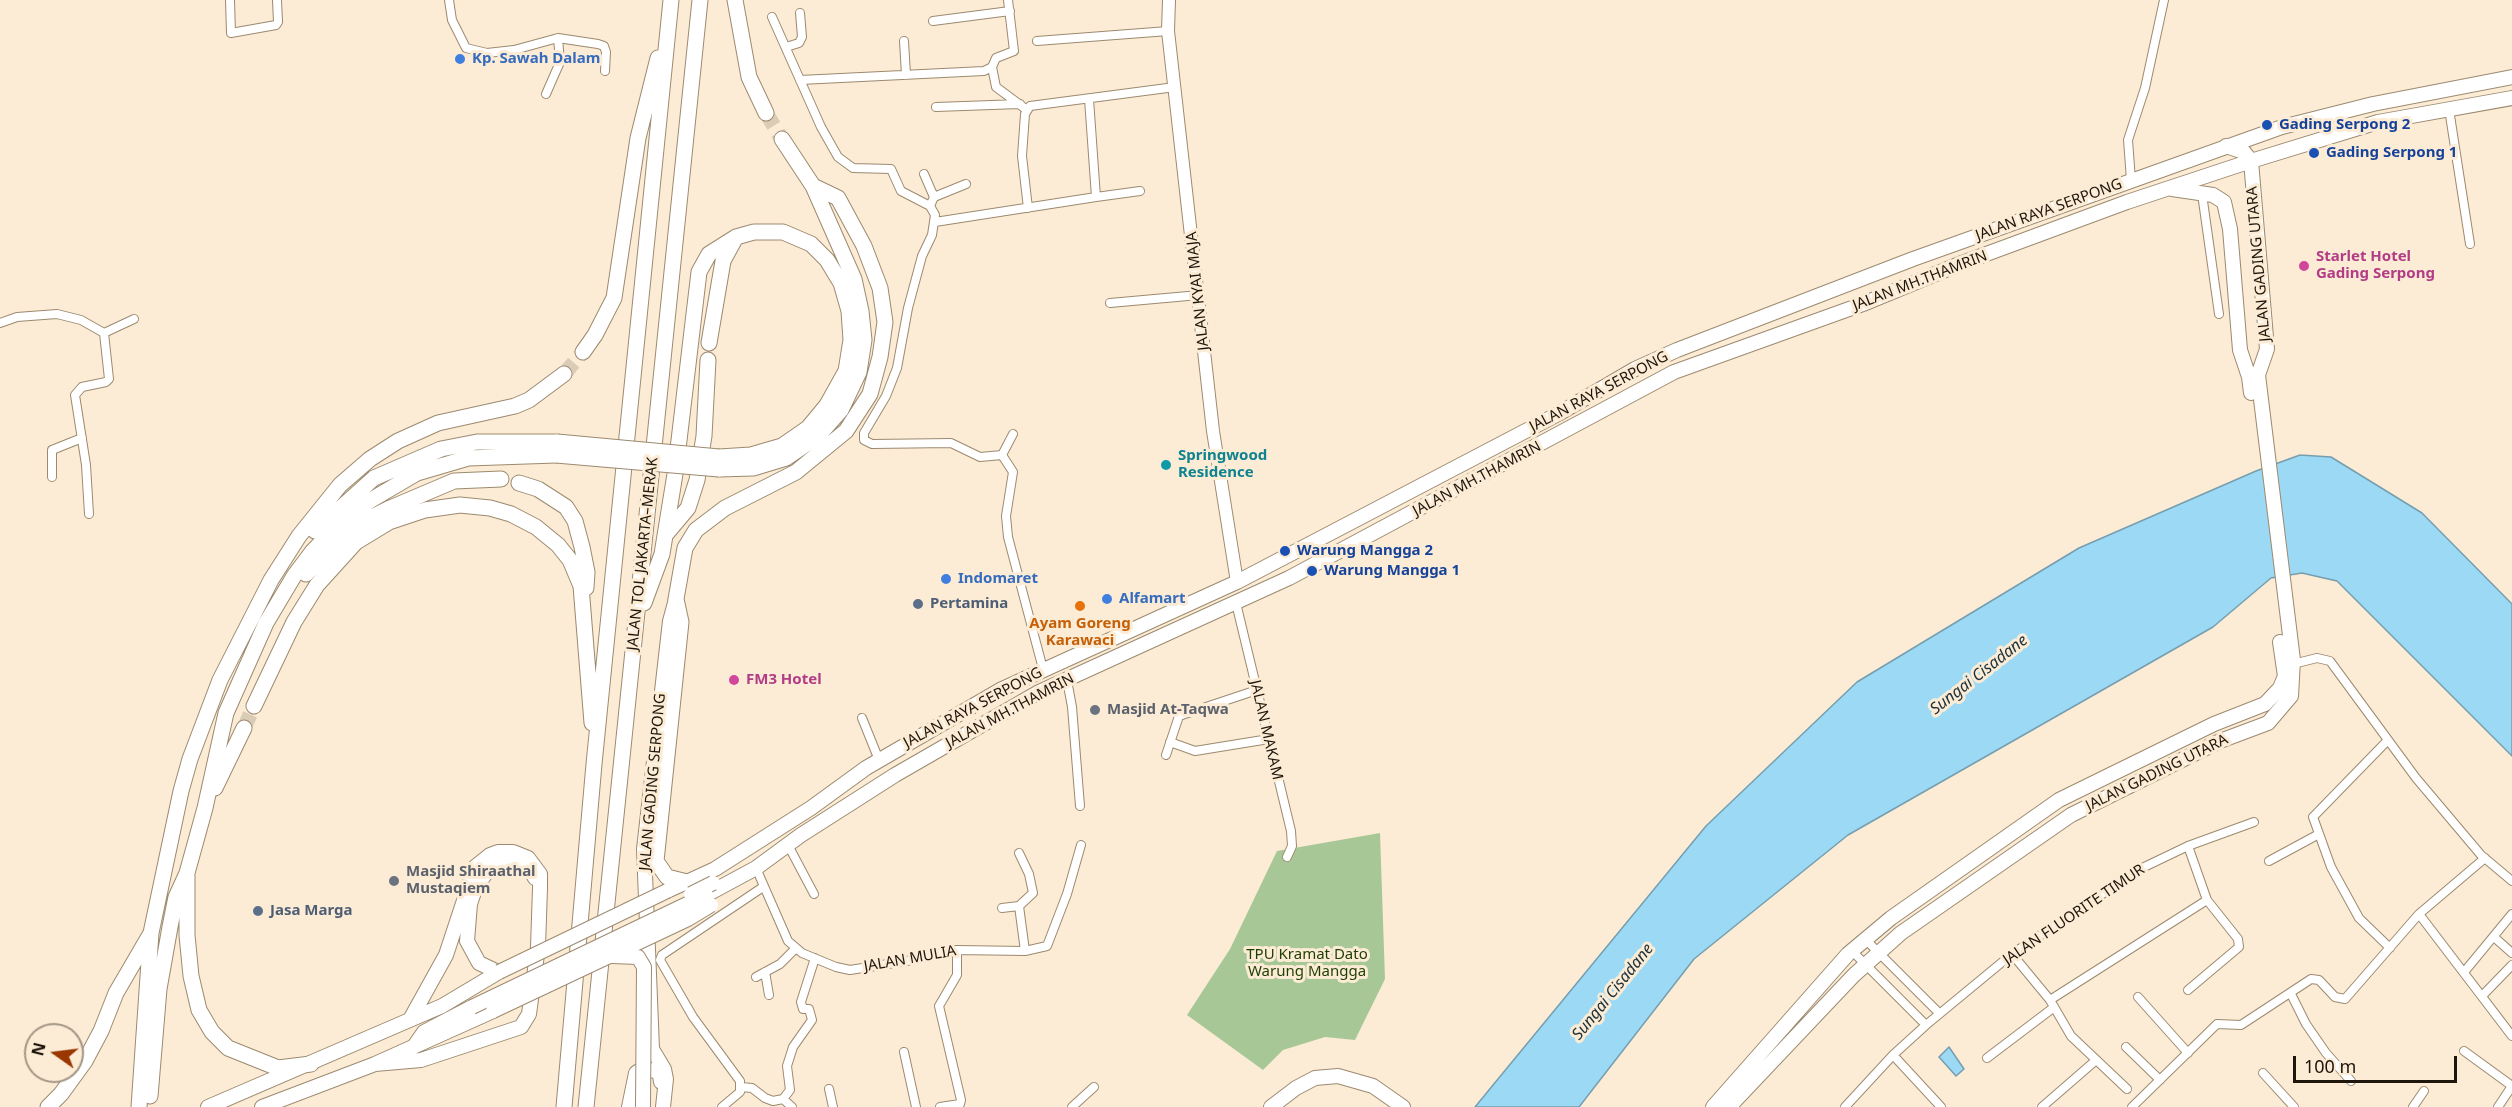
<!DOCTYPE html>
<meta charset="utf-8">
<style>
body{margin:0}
#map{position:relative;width:2512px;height:1107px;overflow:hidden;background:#fcecd5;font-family:"Noto Sans",sans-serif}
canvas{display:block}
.north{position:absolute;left:24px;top:1023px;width:60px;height:60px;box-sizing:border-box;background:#fcecd5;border:2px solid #a39685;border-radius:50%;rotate:284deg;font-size:16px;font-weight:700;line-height:24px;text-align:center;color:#1e160c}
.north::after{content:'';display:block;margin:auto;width:21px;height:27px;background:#9a3600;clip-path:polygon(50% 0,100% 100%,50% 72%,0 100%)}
.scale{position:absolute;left:2293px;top:1056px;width:164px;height:27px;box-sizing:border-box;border:3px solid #1e160c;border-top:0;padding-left:8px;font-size:18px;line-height:21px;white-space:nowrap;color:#1e160c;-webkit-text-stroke:4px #fcecd5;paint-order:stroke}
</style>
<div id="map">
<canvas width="2512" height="1107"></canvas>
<div class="north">N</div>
<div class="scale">100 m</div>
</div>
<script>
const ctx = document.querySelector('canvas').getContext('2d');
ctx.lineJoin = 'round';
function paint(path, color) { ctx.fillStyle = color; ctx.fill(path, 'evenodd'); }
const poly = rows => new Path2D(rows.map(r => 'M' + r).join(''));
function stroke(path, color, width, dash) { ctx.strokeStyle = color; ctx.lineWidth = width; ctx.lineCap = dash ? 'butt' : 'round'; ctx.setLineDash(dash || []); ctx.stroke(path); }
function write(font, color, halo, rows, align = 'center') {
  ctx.font = font + ' "Noto Sans",sans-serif'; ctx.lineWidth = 6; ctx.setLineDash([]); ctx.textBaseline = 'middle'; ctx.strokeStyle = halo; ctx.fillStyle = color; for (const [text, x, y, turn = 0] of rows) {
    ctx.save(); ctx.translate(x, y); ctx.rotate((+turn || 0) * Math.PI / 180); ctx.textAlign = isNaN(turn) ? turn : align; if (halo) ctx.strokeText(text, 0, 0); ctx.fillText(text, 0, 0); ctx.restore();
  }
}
paint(poly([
 [1380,833,1385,979,1355,1040,1325,1037,1283,1050,1263,1070,1187,1015,1230,949,1277,851]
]), '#a7c896');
const water = poly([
 [2300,455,2331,457,2422,513,2512,604,2512,756,2337,581,2302,573,2271,578,2213,627,1848,835,1694,959,1579,1107,1475,1107,1706,826,1857,682,2079,548,2256,471,2300,455],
 [1949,1047,1964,1069,1956,1076,1939,1057,1949,1047]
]);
paint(water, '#9bd9f5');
stroke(water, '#769eaf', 1.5);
stroke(poly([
 [766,113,782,139],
 [564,374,583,352],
 [244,728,254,706]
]), '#dbccb7', 15, [15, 8]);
const minor = poly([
 [230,0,231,33,276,25,278,22,277,0],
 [449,0,452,20,466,48,487,53,514,50,558,38,598,44,604,46,606,52,605,71],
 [1008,0,1014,51,996,58,992,67,996,87,1027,110],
 [772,17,821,127,838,157,853,168,891,169,901,191,930,206,935,215,932,235,922,256,908,308,897,368,886,396,864,433,864,440,872,444,951,443,980,457,1002,455],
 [933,21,1010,11],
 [904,41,906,75],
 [1037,41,1168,31],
 [786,47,799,43,802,37,800,13],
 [800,80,984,71,992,67],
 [546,94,560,62,558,38],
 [936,107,1020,104],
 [2449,109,2470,244],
 [924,174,934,197,930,206],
 [2131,180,2128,140,2145,88,2164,0],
 [2202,194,2219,314],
 [934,197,966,184],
 [1096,197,1140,191],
 [1028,208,1022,156,1025,114,1030,106,1175,87],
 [935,222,1096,197,1089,99],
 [1110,303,1199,295],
 [0,323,17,317,57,314,81,320,104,333,134,319],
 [1002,455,1013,472,1006,516,1008,537,1043,669],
 [1002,455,1013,434],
 [52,477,52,450,82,438],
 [89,514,86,465,75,395,82,387,106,382,109,379,104,333],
 [1236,603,1291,831,1292,846,1287,857],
 [2293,664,2317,658,2330,661,2416,778,2481,855,2512,881],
 [1067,680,1072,707,1080,806],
 [862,718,879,760],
 [2388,740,2313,817,2331,867,2359,918,2390,948],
 [1170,742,1195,751,1269,739],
 [1166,755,1179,716,1257,690],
 [788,845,814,894],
 [2188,846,2207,900,2238,939,2239,947,2188,990],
 [1019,853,1029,874,1033,893,1019,906],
 [2269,861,2319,834],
 [756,868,788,941,802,953,836,967,850,970,913,960,957,950,1025,951,1047,946,1067,894,1081,845],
 [1002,908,1019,906,1025,951],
 [2419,914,2512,1036],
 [2494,937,2512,953],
 [1865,939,1939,1013],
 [1851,950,1926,1025],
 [2012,954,2050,1000,2071,1036,2127,1089],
 [2465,971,2512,914],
 [765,972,769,995],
 [756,977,780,964,796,948],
 [2291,994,2306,1024,2326,1053,2351,1081],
 [2482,996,2512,965],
 [2138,997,2188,1053],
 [2050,1000,2207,900],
 [2126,1047,2160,1080],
 [2464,1051,2512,1086],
 [904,1052,916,1107],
 [1893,1055,1941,1107],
 [1987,1058,2053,1008],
 [2263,1073,2294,1107],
 [741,1087,752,1088,765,1098,773,1101,783,1099],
 [829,1089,833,1107],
 [783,1099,790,1090,787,1066,793,1047,812,1020,809,1009,803,1009,801,1002,815,958],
 [783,1099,792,1107],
 [722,1107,740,1092,740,1081,693,1017,660,960,662,955,763,887],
 [940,1107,960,1104,961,1100,939,1006,957,975,957,950],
 [1072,1107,1094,1087],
 [1845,1107,1893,1055,1926,1025,2012,954,2140,869,2188,846,2254,822],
 [2042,1107,2095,1061],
 [2132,1107,2217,1024,2241,1025,2311,979,2319,980,2335,997,2345,999,2419,914,2485,858],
 [2413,1107,2424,1091],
 [2498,1107,2512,1086]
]);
const secondary = poly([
 [1169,0,1168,31,1213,431,1237,582]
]);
const primary = poly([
 [2172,189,2213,195,2224,202,2230,229,2240,350,2249,377,2251,393],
 [667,891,715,869,811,808,866,768,1002,689,1237,582,1558,414,1635,369,1677,350,1913,259,2282,127,2373,104,2512,77],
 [706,895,756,868,801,835,895,775,1039,692,1289,578,1674,372,1863,304,1962,263,2127,202,2251,161,2378,122,2512,98],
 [498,972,479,963,467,941,470,904,475,889,486,873,498,865,509,863,521,865,531,871,535,878],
 [415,1045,424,1032,472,1007],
 [375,1064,421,1060,521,1027,529,1014,538,947,540,888,540,874,528,858,513,852,498,852,490,855,475,867,446,955,411,1018],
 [208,1107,442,1006,499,972],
 [262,1107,375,1064,493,1011],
 [629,1107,636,1073,642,1069,656,1071,660,1075,661,1082],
 [663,1107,666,1079,664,1069,652,1049,644,849,670,621,676,599],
 [1271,1107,1296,1088,1315,1078,1338,1076,1373,1086,1403,1107],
 [1713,1107,1848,954,1891,918,2059,800,2214,724,2265,704,2280,688,2285,676,2280,642],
 [1729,1107,1854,975,1901,933,2071,815,2220,741,2268,723,2291,696,2293,660,2258,375,2267,349,2251,161,2244,152,2226,146]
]);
const motorway = poly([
 [735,0,749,77,766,113],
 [709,343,723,261,736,237],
 [583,352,595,335,614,298,638,138,658,58],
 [719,469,753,468,786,458,818,436,841,410,859,372,864,340,861,311,854,279,813,186,782,139],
 [519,483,538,489,566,507,575,521,582,547,587,572,586,588],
 [315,531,374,478,441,449,477,442,557,442],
 [667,533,688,508,697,480,704,436,708,360],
 [306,574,357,525,388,509,454,481,501,479],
 [644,603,662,554,675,474,699,272,709,254,736,237,754,232,783,232,811,244,827,260,841,283,849,311,851,340,846,371,827,405,808,428,782,446,751,455,719,457],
 [254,706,294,622,317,585,356,542,389,522,425,510,460,505,490,508,511,514,536,527,558,545,570,560,581,586,592,723],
 [215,788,244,728],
 [187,876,187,935,191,976,199,1010,212,1032,228,1048,278,1068,311,1064],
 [687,882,667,877,656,861,681,622,676,599,685,548,696,530,725,508,796,472,846,431,870,394,880,357,885,322,880,288,864,246,838,198,813,186],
 [150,1096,159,989,170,927,176,897,187,873,205,808,226,713,266,623,294,576,312,552,341,522,371,500,417,473,468,458,556,455],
 [48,1107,61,1094,85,1061,101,1031,116,993,151,933],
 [139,1107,151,933,181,791,190,759,220,680,271,580,299,536,340,485,370,459,398,441,438,423,515,406,529,400,564,374],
 [564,1107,594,764,671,0],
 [586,1107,700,0]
]);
stroke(minor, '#9c8a6f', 10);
stroke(secondary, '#9c8a6f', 14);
stroke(primary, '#9c8a6f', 16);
stroke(motorway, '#9c8a6f', 17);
stroke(minor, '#fff', 8);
stroke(secondary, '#fff', 12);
stroke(primary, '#fff', 14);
stroke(motorway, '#fff', 15);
const primaryBridge = poly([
 [691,894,713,883],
 [612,956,638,957,644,967,643,1107],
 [499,972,667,891],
 [472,1007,706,895],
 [493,1011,688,919,711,905]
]);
const motorwayBridge = poly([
 [557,442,719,457],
 [556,455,719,469]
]);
stroke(primaryBridge, '#9c8a6f', 16, []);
stroke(motorwayBridge, '#9c8a6f', 17, []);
stroke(primaryBridge, '#fff', 14);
stroke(motorwayBridge, '#fff', 15);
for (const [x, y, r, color] of [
 [460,59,6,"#3f7fe0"],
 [2267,125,6,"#1a4fb4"],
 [2314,153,6,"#1a4fb4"],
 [2304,266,6,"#d1479c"],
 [1166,465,6,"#0f9aa8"],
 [1285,551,6,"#1a4fb4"],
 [1312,571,6,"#1a4fb4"],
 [946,579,6,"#3f7fe0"],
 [1107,599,6,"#3f7fe0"],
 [918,604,6,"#5c6f8a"],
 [1080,606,6,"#e8710a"],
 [734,680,6,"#d1479c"],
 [1095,710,6,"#6b7280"],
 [394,881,6,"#6b7280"],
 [258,911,6,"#5c6f8a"]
]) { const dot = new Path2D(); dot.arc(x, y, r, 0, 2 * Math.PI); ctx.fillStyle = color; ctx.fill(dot); stroke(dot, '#fcecd5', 2); }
write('bold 15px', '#366cbe', '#fcecd5', [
 ["Kp. Sawah Dalam",472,59],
 ["Indomaret",958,579],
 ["Alfamart",1119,599]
], 'left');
write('bold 15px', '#164399', '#fcecd5', [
 ["Gading Serpong 2",2279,125],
 ["Gading Serpong 1",2326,153],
 ["Warung Mangga 2",1297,551],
 ["Warung Mangga 1",1324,571]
], 'left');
write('15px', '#1e160c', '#fcecd5', [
 ["JALAN RAYA SERPONG",2049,210,-20],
 ["JALAN GADING UTARA",2259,264,-95],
 ["JALAN MH.THAMRIN",1920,281,-21],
 ["JALAN KYAI MAJA",1198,291,-96],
 ["JALAN RAYA SERPONG",1599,392,-28],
 ["JALAN MH.THAMRIN",1477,479,-28],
 ["JALAN TOL JAKARTA–MERAK",643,554,-84],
 ["JALAN RAYA SERPONG",973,708,-28],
 ["JALAN MH.THAMRIN",1010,711,-28],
 ["JALAN MAKAM",1266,730,77],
 ["JALAN GADING UTARA",2157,773,-26],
 ["JALAN GADING SERPONG",653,782,-85],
 ["JALAN FLUORITE TIMUR",2074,915,-34],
 ["JALAN MULIA",910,959,-10]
]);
write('bold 15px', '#b23c85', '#fcecd5', [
 ["Starlet Hotel",2316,257],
 ["Gading Serpong",2316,274],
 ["FM3 Hotel",746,680]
], 'left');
write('bold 15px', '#0d838f', '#fcecd5', [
 ["Springwood",1178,456],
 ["Residence",1178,473]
], 'left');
write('bold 15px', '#4e5e75', '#fcecd5', [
 ["Pertamina",930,604],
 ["Jasa Marga",270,911]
], 'left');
write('bold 15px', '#c56008', '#fcecd5', [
 ["Ayam Goreng",1080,624],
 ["Karawaci",1080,641]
]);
write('bold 15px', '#5b616d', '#fcecd5', [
 ["Masjid At-Taqwa",1107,710],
 ["Masjid Shiraathal",406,872],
 ["Mustaqiem",406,889]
], 'left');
write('15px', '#1e3f04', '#fcecd5', [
 ["TPU Kramat Dato",1307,955],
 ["Warung Mangga",1307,972]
]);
write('italic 16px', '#1c313a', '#fcecd5', [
 ["Sungai Cisadane",1979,675,-38],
 ["Sungai Cisadane",1613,992,-51]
]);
</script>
